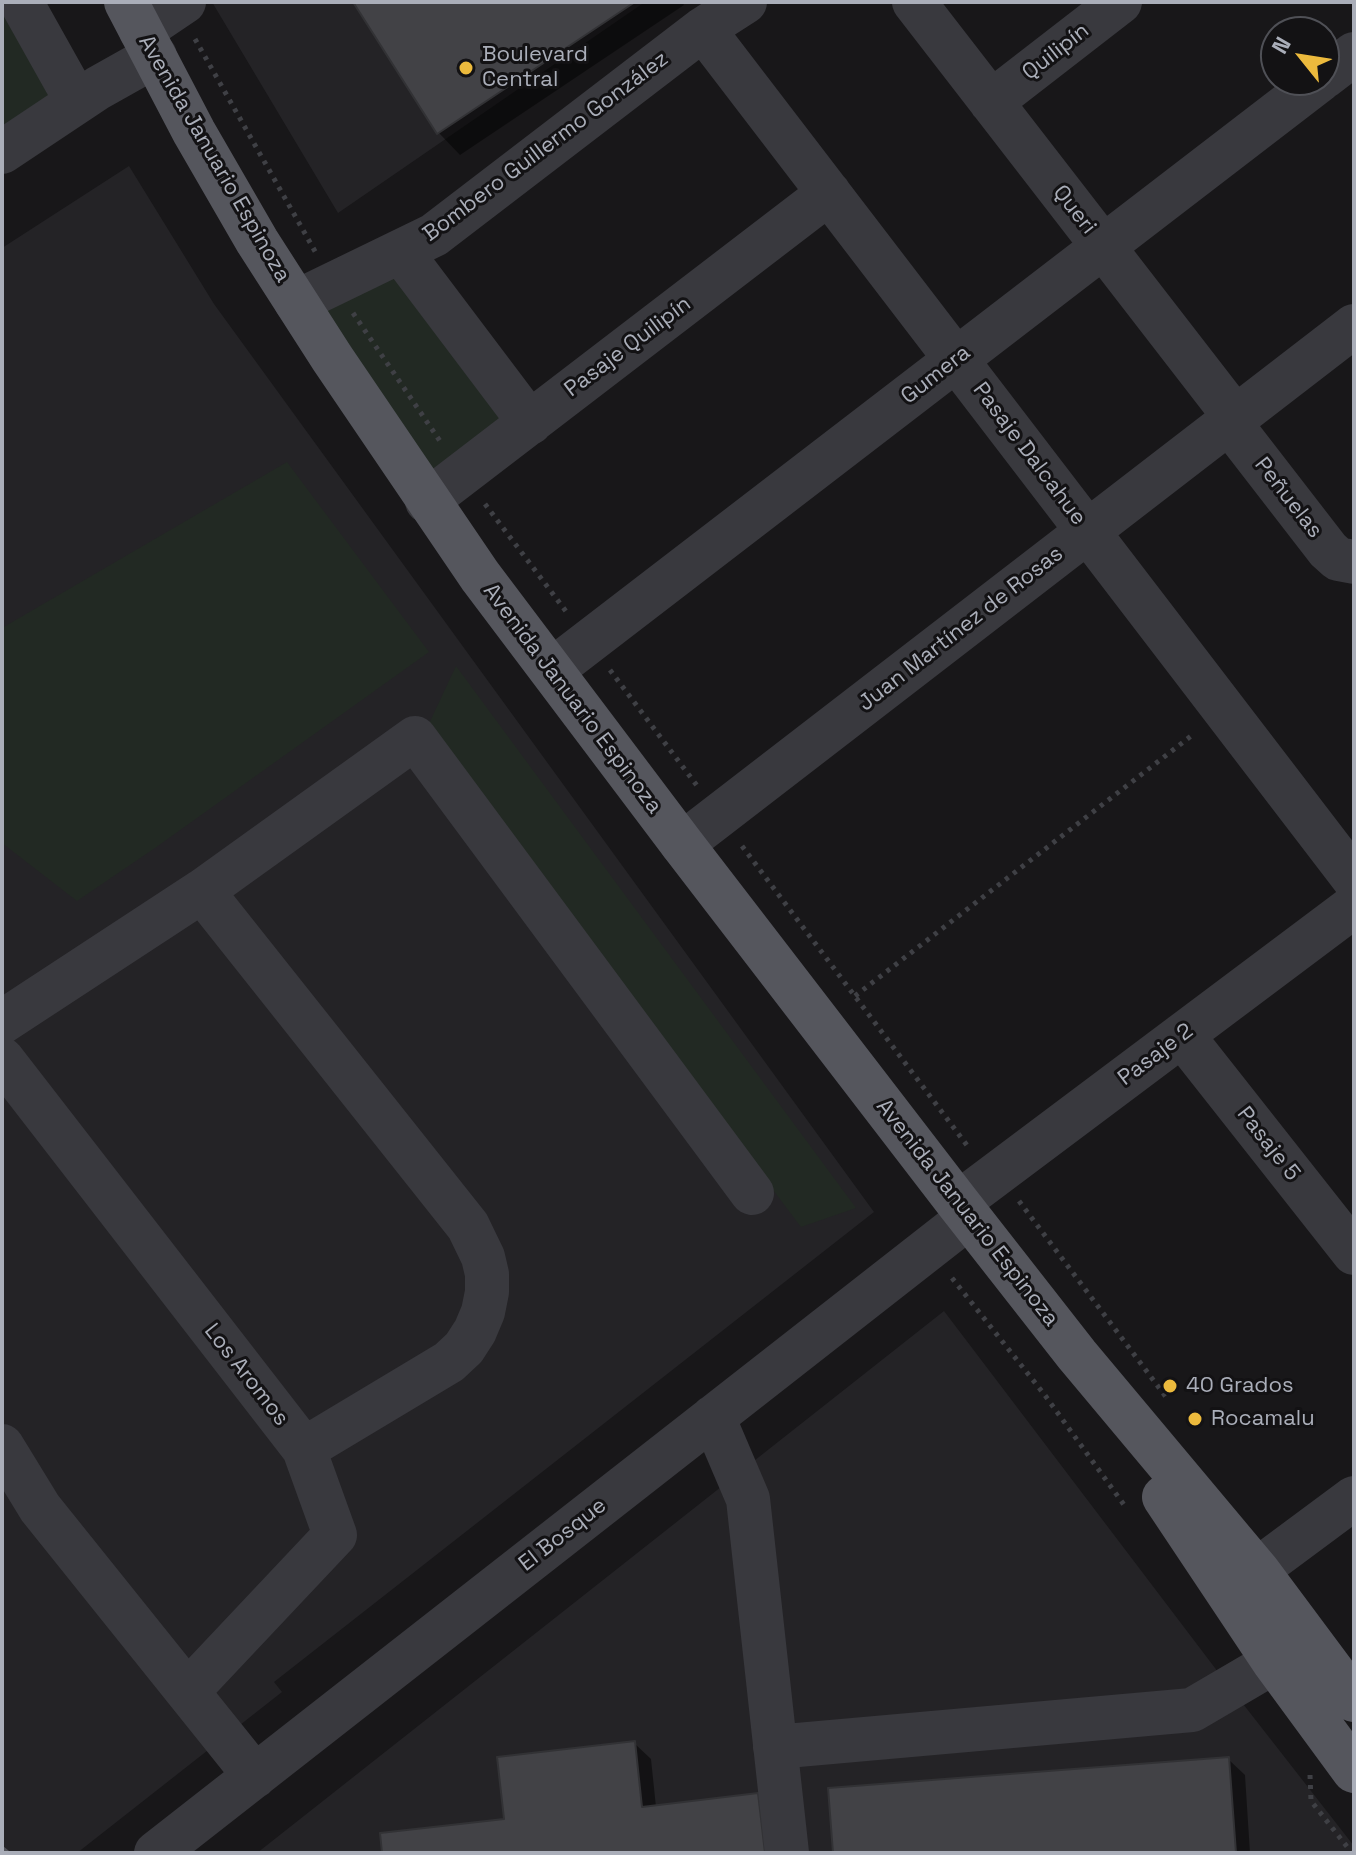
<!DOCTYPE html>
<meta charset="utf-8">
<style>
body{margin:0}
#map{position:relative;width:1356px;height:1855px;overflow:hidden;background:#181719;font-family:"Space Grotesk",sans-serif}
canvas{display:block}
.frame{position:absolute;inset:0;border:4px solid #aaaeb9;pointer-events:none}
.north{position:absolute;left:1260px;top:16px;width:80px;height:80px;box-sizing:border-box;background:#131214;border:2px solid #4f5056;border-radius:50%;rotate:300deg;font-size:22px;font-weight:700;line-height:32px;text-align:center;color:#aaaeb9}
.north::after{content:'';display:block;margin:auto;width:28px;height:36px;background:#ecba3d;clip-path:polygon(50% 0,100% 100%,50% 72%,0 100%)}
</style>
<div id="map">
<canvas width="1356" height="1855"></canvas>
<div class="frame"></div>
<div class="north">N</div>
</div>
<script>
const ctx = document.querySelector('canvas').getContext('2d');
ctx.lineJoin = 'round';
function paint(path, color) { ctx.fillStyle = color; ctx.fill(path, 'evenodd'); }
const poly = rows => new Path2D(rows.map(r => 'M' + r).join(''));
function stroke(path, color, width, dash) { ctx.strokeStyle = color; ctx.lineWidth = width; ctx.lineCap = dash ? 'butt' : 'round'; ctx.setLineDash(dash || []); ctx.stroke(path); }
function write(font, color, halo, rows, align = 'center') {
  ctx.font = font + ' "Space Grotesk",sans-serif'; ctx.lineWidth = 6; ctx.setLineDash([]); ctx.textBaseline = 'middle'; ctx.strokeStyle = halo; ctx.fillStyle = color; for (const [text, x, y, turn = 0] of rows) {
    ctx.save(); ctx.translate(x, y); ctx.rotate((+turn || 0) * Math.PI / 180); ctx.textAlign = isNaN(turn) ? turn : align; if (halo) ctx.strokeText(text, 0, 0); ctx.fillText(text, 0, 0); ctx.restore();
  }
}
paint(poly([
 [212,2,645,2,338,213],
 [129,166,214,304,874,1212,274,1682,282,1692,77,1853,2,1853,2,248],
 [944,1311,1215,1668,1354,1846,1354,1853,257,1853]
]), '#242326');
paint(poly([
 [2,7,51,100,2,132],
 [401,264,517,422,427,483,310,304],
 [287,462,429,652,155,848,77,901,2,843,2,628],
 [456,666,856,1208,801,1227,426,730]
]), '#222923');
paint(poly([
 [355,2,682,2,684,5,460,155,439,133],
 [634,1743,651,1759,656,1807,757,1796,774,1812,779,1853,384,1853,506,1821],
 [1228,1759,1245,1775,1250,1853,835,1853]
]), '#0007');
const building = poly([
 [353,2,635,2,437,134,353,2],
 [635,1741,642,1807,758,1793,765,1853,382,1853,380,1833,504,1819,497,1757,635,1741],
 [1229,1757,1236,1853,833,1853,828,1788,1229,1757]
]);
paint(building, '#424246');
stroke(building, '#323235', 2);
stroke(poly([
 [195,39,316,253],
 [353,313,442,444],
 [485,504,568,614],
 [610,670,698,787],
 [742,846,969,1148],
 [855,996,1195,733],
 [1019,1201,1169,1401],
 [952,1278,1044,1394,1127,1509],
 [1310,1775,1311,1801,1352,1853]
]), '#3f4045', 5, [4, 6]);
stroke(poly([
 [21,2,77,102],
 [914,2,1235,417],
 [703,29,1354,879],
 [141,31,184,2],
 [1324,77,1354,54],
 [991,102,1120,2],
 [2,152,98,88,155,56],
 [401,252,530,423],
 [296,302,434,235,703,29,745,2],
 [1229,422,1328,550,1338,559,1354,562],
 [427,501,829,193],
 [552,670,1320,80],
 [682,844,1354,326],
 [202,891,468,1226,483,1257,487,1274,487,1292,483,1312,475,1331,464,1348,449,1362,304,1449],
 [2,1022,202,891,415,738,752,1193],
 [1182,1035,1354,1253],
 [2,1059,304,1449,335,1535,188,1691],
 [958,1203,1354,906],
 [713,1417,748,1499,787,1853],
 [2,1446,40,1508,255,1776],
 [1257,1570,1354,1498],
 [775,1747,1192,1710,1274,1662],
 [156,1853,969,1217]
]), '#39393e', 44);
stroke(poly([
 [126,2,194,132,257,241,332,358,480,576,682,844,958,1203,1077,1355,1257,1570,1354,1700],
 [1164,1497,1274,1662,1354,1771]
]), '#55565d', 44);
stroke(poly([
 [2,1849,7,1853]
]), '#505157', 6, [10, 8]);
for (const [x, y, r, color] of [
 [466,68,8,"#ecba3d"],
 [1170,1386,8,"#ecba3d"],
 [1195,1419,8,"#ecba3d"]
]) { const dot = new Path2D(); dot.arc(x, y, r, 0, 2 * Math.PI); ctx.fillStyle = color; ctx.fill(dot); stroke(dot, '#131214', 3); }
write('22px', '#aaaeb9', '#131214', [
 ["Quilipín",1056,52,-38],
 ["Bombero Guillermo González",546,147,-37],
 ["Avenida Januario Espinoza",214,159,60],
 ["Queri",1074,210,52],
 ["Pasaje Quilipín",628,347,-37],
 ["Gumera",936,375,-38],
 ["Pasaje Dalcahue",1029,454,53],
 ["Peñuelas",1288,498,52],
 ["Juan Martínez de Rosas",961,629,-38],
 ["Avenida Januario Espinoza",572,699,53],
 ["Pasaje 2",1156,1055,-37],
 ["Pasaje 5",1268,1144,52],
 ["Avenida Januario Espinoza",967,1213,52],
 ["Los Aromos",246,1375,52],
 ["El Bosque",563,1535,-38]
]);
write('22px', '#aaaeb9', '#131214', [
 ["Boulevard",482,55],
 ["Central",482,80],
 ["40 Grados",1186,1386],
 ["Rocamalu",1211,1419]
], 'left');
</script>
